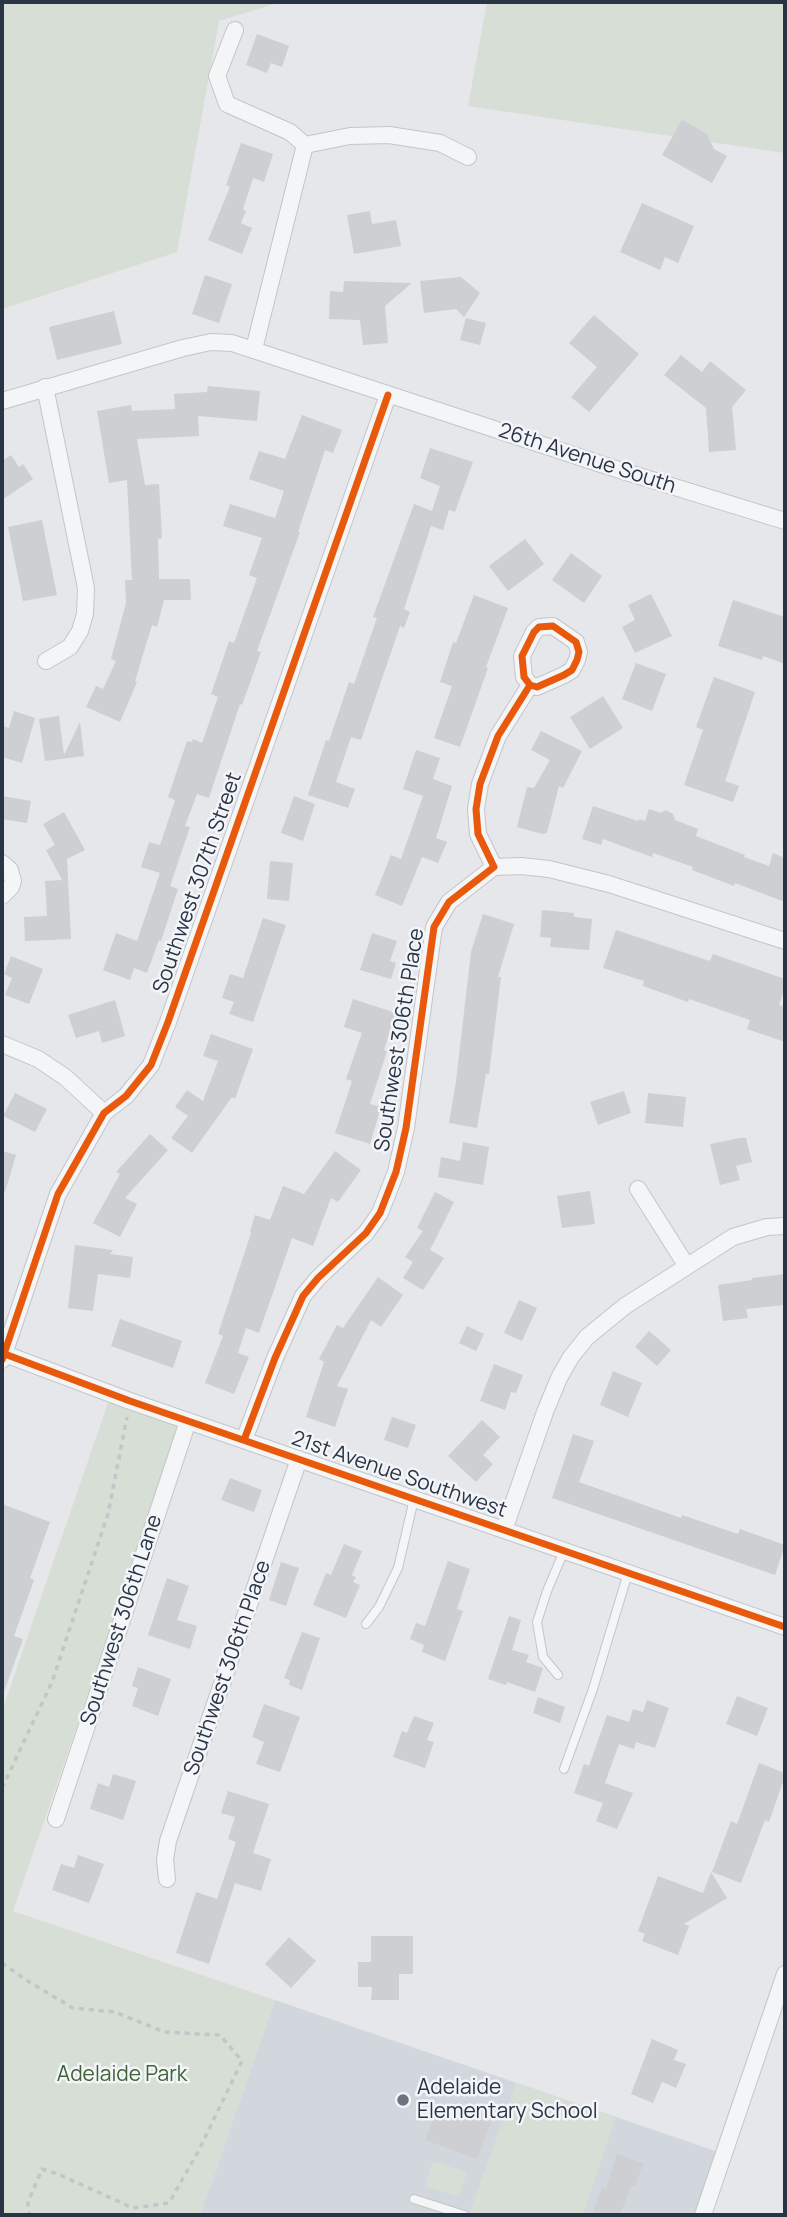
<!DOCTYPE html>
<style>
body{margin:0}
#map{position:relative;width:787px;height:2217px;overflow:hidden;background:#e5e7ea;font-family:Manrope,sans-serif}
canvas{display:block}
.frame{position:absolute;inset:0;border:4px solid #293545;pointer-events:none}
</style>
<div id="map">
<canvas width="787" height="2217"></canvas>
<div class="frame"></div>
</div>
<script>
const ctx = document.querySelector('canvas').getContext('2d');
ctx.lineJoin = 'round';
function paint(path, color) { ctx.fillStyle = color; ctx.fill(path, 'evenodd'); }
const poly = rows => new Path2D(rows.map(r => 'M' + r).join(''));
function stroke(path, color, width, dash) { ctx.strokeStyle = color; ctx.lineWidth = width; ctx.lineCap = dash ? 'butt' : 'round'; ctx.setLineDash(dash || []); ctx.stroke(path); }
function write(font, color, halo, rows, align = 'center') {
  ctx.font = font + ' Manrope,sans-serif'; ctx.lineWidth = 5; ctx.setLineDash([]); ctx.textBaseline = 'middle'; ctx.strokeStyle = halo; ctx.fillStyle = color; for (const [text, x, y, turn = 0] of rows) {
    ctx.save(); ctx.translate(x, y); ctx.rotate((+turn || 0) * Math.PI / 180); ctx.textAlign = isNaN(turn) ? turn : align; if (halo) ctx.strokeText(text, 0, 0); ctx.fillText(text, 0, 0); ctx.restore();
  }
}
paint(poly([
 [275,2000,724,2154,703,2215,200,2215]
]), '#d2d7dd');
paint(poly([
 [2,2,281,2,219,21,177,252,2,309],
 [487,2,785,2,785,153,468,106],
 [111,1394,183,1419,13,1911,275,2000,200,2215,2,2215,2,1711],
 [516,2083,616,2117,583,2215,484,2215,470,2211],
 [433,2161,467,2172,459,2197,425,2186]
]), '#d6ded5');
paint(poly([
 [257,34,289,46,282,67,271,63,267,73,246,65],
 [682,120,707,134,714,149,727,156,712,183,662,155],
 [241,143,273,154,264,182,253,178,243,209,246,211,241,223,252,228,242,254,208,240,230,187,226,185],
 [642,203,694,226,678,263,665,257,660,270,620,252],
 [370,211,372,224,396,220,401,246,354,254,347,215],
 [205,275,232,284,219,323,192,314],
 [461,277,480,293,464,317,456,309,424,313,420,281],
 [344,281,412,283,385,306,388,343,363,345,360,320,329,319,330,291,343,292],
 [114,311,122,344,57,360,49,327],
 [594,315,639,354,589,412,571,397,597,367,569,343],
 [466,318,486,323,480,345,460,340],
 [681,355,702,372,710,361,746,390,732,407,736,450,709,452,706,408,664,375],
 [208,386,260,391,257,421,198,416,199,436,137,439,145,485,159,484,162,538,158,539,159,579,190,579,191,600,164,600,157,627,152,625,135,681,137,682,120,722,86,707,96,686,103,689,116,661,111,659,126,603,125,580,132,580,127,480,109,483,97,411,131,405,132,411,175,409,174,394,207,392],
 [302,415,342,430,333,453,325,450,298,532,300,532,257,651,261,652,242,705,240,704,209,798,197,794,185,826,190,827,170,886,178,889,161,941,159,940,147,973,134,968,130,980,103,970,116,933,137,941,160,873,141,867,149,842,160,845,175,800,168,797,187,741,192,742,193,739,202,743,218,697,211,694,229,641,234,643,257,578,249,575,262,538,223,526,230,504,275,518,284,491,249,479,259,451,285,459],
 [430,448,473,462,455,512,449,510,443,530,431,526,404,609,410,612,404,628,400,626,361,740,351,737,336,782,355,789,348,808,308,795,326,740,329,741,349,682,354,684,377,618,373,617,414,504,432,511,440,486,420,478],
 [11,455,19,467,23,464,33,479,2,500,2,461],
 [42,520,57,595,23,601,8,527],
 [525,539,544,564,508,591,489,566],
 [571,553,602,576,584,603,552,580],
 [651,594,672,636,635,653,622,627,635,620,628,605],
 [474,595,508,608,486,667,488,668,460,747,434,738,452,686,440,682,453,642,456,643],
 [733,600,785,617,785,664,763,656,762,660,718,646],
 [636,663,666,674,652,711,622,699],
 [714,677,755,692,725,781,739,786,733,802,684,785,703,730,696,727],
 [603,696,623,728,590,749,570,717],
 [14,711,35,718,22,763,2,757,2,726,9,728],
 [59,716,64,755,80,722,84,756,45,761,39,719],
 [541,731,582,751,563,788,559,786,547,833,542,834,517,827,527,787,534,788,550,760,531,750],
 [416,750,440,758,433,779,452,786,436,838,447,842,438,863,422,857,402,906,375,895,391,855,401,859,423,796,403,789],
 [2,796,31,801,27,823,2,819],
 [294,796,315,804,303,841,281,833],
 [593,806,638,821,639,819,645,821,649,809,661,813,666,810,673,814,675,820,698,829,696,836,745,855,744,857,769,866,773,853,785,858,785,902,735,883,734,886,692,870,693,867,653,853,652,857,603,839,601,845,582,839],
 [64,812,85,850,67,859,71,939,25,941,24,917,47,916,45,881,62,880,46,850,55,845,43,824],
 [270,861,293,863,289,901,267,899],
 [542,910,574,913,574,917,592,919,589,950,550,947,551,938,540,937],
 [483,914,514,924,498,977,501,977,489,1074,486,1074,477,1128,449,1123,456,1081,471,952],
 [263,918,286,925,253,1022,229,1014,234,1002,222,998,230,974,243,978],
 [616,930,710,961,713,954,785,979,785,987,779,1005,785,1007,785,1042,747,1029,750,1020,689,999,688,1002,643,986,644,981,603,968],
 [372,933,397,941,390,961,396,963,391,979,360,970],
 [11,956,43,969,29,1004,5,995,12,978,4,974],
 [353,999,396,1013,384,1050,387,1051,370,1104,381,1107,370,1144,335,1133,352,1081,346,1079,362,1033,344,1027],
 [115,1000,125,1036,102,1043,99,1031,76,1038,68,1015],
 [211,1034,253,1049,235,1099,232,1097,192,1153,171,1138,188,1116,175,1107,187,1090,203,1101,218,1061,203,1056],
 [624,1091,631,1113,598,1125,590,1102],
 [15,1093,47,1109,35,1132,3,1116],
 [648,1093,686,1097,683,1127,645,1123],
 [150,1134,168,1150,125,1198,137,1204,120,1237,93,1223,120,1174,116,1172],
 [740,1138,746,1138,752,1162,736,1166,740,1180,720,1185,710,1144],
 [463,1142,489,1147,483,1185,438,1177,441,1157,460,1161],
 [2,1151,16,1155,5,1192,2,1191],
 [335,1151,361,1170,338,1202,331,1198,313,1246,292,1238,259,1333,246,1328,238,1353,249,1357,234,1394,205,1383,223,1336,218,1334,251,1233,250,1232,255,1215,270,1220,283,1186,304,1194],
 [590,1191,595,1224,562,1228,557,1196],
 [435,1192,454,1202,430,1250,444,1258,423,1290,403,1278,413,1262,405,1257,423,1231,417,1228],
 [75,1245,113,1250,110,1254,133,1257,130,1278,98,1274,93,1311,68,1308],
 [785,1274,785,1305,746,1309,748,1318,723,1321,718,1285,752,1280,752,1278],
 [378,1277,403,1295,381,1327,371,1320,337,1386,348,1389,335,1427,306,1417,324,1362,319,1359,337,1325,343,1328],
 [519,1300,537,1308,522,1341,504,1333],
 [120,1319,182,1341,173,1368,111,1346],
 [467,1326,484,1334,476,1351,459,1343],
 [649,1331,671,1350,657,1366,635,1347],
 [494,1364,523,1375,516,1393,511,1392,505,1410,480,1401],
 [613,1371,642,1383,628,1417,600,1405],
 [392,1417,416,1425,408,1448,384,1440],
 [482,1420,500,1437,483,1455,493,1464,476,1482,448,1456],
 [573,1434,594,1441,579,1482,681,1518,682,1515,738,1534,740,1529,785,1545,775,1575,552,1498],
 [230,1478,262,1490,254,1512,221,1500],
 [2,1504,50,1522,30,1578,34,1580,14,1636,23,1639,4,1692,2,1692],
 [344,1544,362,1551,352,1575,356,1577,353,1582,360,1585,346,1618,313,1605,326,1573,331,1575],
 [448,1561,470,1569,457,1609,463,1611,445,1661,422,1652,424,1645,410,1639,416,1623,425,1626],
 [281,1562,299,1568,286,1606,269,1600],
 [167,1578,189,1586,177,1620,197,1626,190,1649,148,1635],
 [509,1616,521,1620,512,1650,529,1655,526,1662,543,1668,535,1692,507,1682,506,1685,488,1679],
 [302,1632,320,1638,302,1690,289,1685,290,1680,284,1678],
 [138,1667,171,1679,158,1716,132,1706,138,1688,132,1686],
 [737,1696,768,1708,757,1736,726,1724],
 [538,1697,565,1707,560,1723,533,1713],
 [647,1700,669,1708,655,1748,636,1742,634,1749,619,1744,605,1783,633,1793,617,1829,596,1821,603,1803,574,1793,584,1764,589,1766,607,1715,629,1722,633,1709,643,1712],
 [264,1704,300,1717,280,1772,256,1764,264,1742,252,1737],
 [414,1716,434,1723,427,1740,434,1742,425,1768,393,1757,402,1731,407,1733],
 [759,1763,785,1773,785,1776,769,1822,765,1820,741,1883,712,1872,731,1821,737,1824],
 [113,1774,136,1781,123,1820,90,1809,98,1783,109,1787],
 [228,1791,269,1804,253,1853,271,1859,261,1891,235,1883,209,1964,176,1953,196,1892,217,1899,236,1842,228,1839,235,1817,221,1813],
 [78,1855,104,1864,89,1903,52,1890,61,1864,74,1868],
 [711,1872,727,1898,684,1924,689,1926,678,1955,642,1941,645,1934,638,1931,658,1876,703,1893],
 [371,1936,413,1936,413,1974,399,1974,399,2000,371,2000,372,1987,358,1987,358,1962,371,1962],
 [289,1937,316,1961,291,1988,265,1964],
 [652,2039,678,2050,674,2060,686,2064,676,2088,662,2082,653,2103,631,2094],
 [439,2105,491,2123,477,2159,425,2140],
 [617,2154,643,2163,635,2187,631,2186,620,2215,603,2215,593,2212,602,2187,606,2189]
]), '#cdcfd2');
const lane = poly([
 [366,1624,379,1607,398,1568,414,1499],
 [558,1675,543,1657,537,1622,547,1591,564,1551],
 [564,1769,593,1689,628,1573],
 [414,2199,464,2215]
]);
const street = poly([
 [235,30,217,76,227,104,290,132,305,145],
 [305,145,350,136,389,135,440,143,468,157],
 [254,349,305,145],
 [45,387,86,588,85,614,80,631,70,647,46,661],
 [2,401,183,348,211,342,232,343,613,468,785,521],
 [2,863,10,870,13,881,11,887,2,896],
 [494,867,521,866,549,869,609,884,785,941],
 [2,1044,38,1059,65,1077,104,1113],
 [638,1189,686,1265],
 [2,1353,130,1401,785,1627],
 [2,1360,58,1194,104,1113,126,1096,151,1065,168,1022,388,395],
 [244,1440,275,1358,303,1296,318,1278,366,1233,380,1213,396,1172,406,1128,434,927,449,902,494,867,478,834,476,809,480,784,498,736,530,685,524,677,522,656,534,632,539,627,553,626,576,642,579,652,577,660,572,670,564,675,537,687,530,685],
 [504,1530,545,1412,559,1378,571,1357,587,1337,625,1306,733,1237,767,1227,785,1226],
 [56,1819,188,1421],
 [167,1879,165,1860,168,1841,299,1459],
 [703,2215,785,1974]
]);
stroke(lane, '#c3c5c8', 10);
stroke(street, '#c3c5c8', 18);
stroke(poly([
 [2,1788,52,1682,108,1514,127,1417],
 [2,1963,26,1980,73,2008,115,2012,164,2032,220,2035,242,2061,199,2150,169,2203,133,2208,58,2174,42,2169,28,2202,29,2215]
]), '#c3c5c9', 3.5, [5, 5]);
stroke(lane, '#f4f5f6', 8);
stroke(street, '#f4f5f6', 16);
stroke(poly([
 [2,1353,130,1401,785,1627],
 [2,1360,58,1194,104,1113,126,1096,151,1065,168,1022,388,395],
 [244,1440,275,1358,303,1296,318,1278,366,1233,380,1213,396,1172,406,1128,434,927,449,902,494,867,478,834,476,809,480,784,498,736,530,685,524,677,522,656,534,632,539,627,553,626,576,642,579,652,577,660,572,670,564,675,537,687,530,685]
]), '#e8590c', 7);
for (const [x, y, r, color] of [
 [403,2100,7,"#6b737f"]
]) { const dot = new Path2D(); dot.arc(x, y, r, 0, 2 * Math.PI); ctx.fillStyle = color; ctx.fill(dot); stroke(dot, '#f3f5f9', 2.5); }
write('21px', '#293545', '#f3f5f9', [
 ["26th Avenue South",587,459,18],
 ["Southwest 307th Street",198,883,-71],
 ["Southwest 306th Place",400,1040,-81],
 ["21st Avenue Southwest",399,1475,19],
 ["Southwest 306th Lane",122,1620,-72],
 ["Southwest 306th Place",228,1668,-71]
]);
write('21px', '#406236', '#f3f5f9', [
 ["Adelaide Park",122,2075]
]);
write('21px', '#293545', '#f3f5f9', [
 ["Adelaide",417,2088],
 ["Elementary School",417,2112]
], 'left');
</script>
